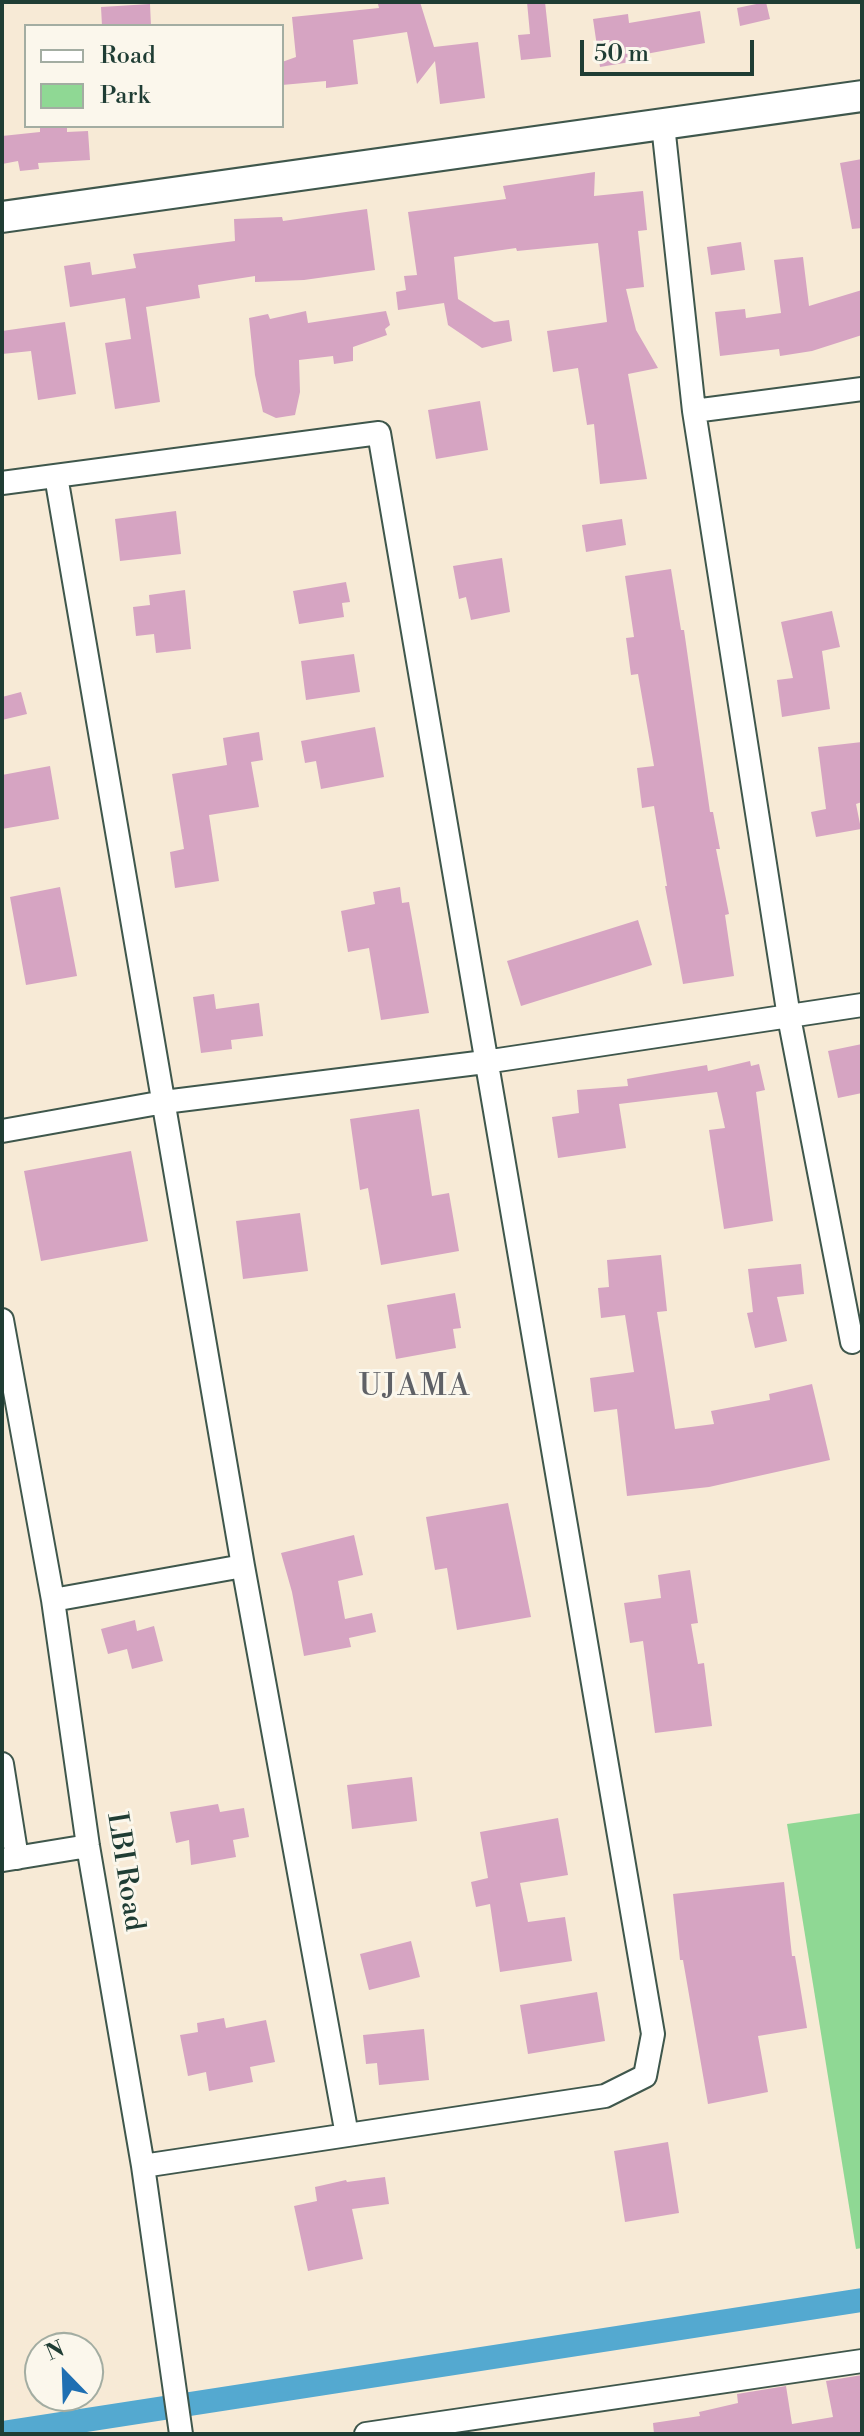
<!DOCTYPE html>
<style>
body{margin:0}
#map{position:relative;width:864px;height:2436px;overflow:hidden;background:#f7ead6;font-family:"Libre Bodoni",serif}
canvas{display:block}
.frame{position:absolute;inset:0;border:4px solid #1f3d34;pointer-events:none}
.legend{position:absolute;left:24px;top:24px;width:260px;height:104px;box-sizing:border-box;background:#fbf7ec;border:2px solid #a3ada2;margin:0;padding:10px 14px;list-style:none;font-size:24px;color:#1f3d34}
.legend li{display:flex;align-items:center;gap:16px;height:40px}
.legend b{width:40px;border:2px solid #a3ada2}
.north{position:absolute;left:24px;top:2332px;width:80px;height:80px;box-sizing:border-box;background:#fbf7ec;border:2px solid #a3ada2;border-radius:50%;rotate:337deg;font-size:22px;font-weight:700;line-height:32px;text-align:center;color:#1f3d34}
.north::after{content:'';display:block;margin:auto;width:28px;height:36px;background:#1f6fb2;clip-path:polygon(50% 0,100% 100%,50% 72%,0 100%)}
.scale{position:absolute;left:580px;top:40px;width:174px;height:36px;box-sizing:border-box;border:4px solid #1f3d34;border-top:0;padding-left:10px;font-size:24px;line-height:28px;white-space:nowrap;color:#1f3d34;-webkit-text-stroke:6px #fbf7ec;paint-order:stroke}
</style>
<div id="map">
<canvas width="864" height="2436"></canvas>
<div class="frame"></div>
<ul class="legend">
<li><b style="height:10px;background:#fff"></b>Road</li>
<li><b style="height:22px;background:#8fd894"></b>Park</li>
</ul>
<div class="north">N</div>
<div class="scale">50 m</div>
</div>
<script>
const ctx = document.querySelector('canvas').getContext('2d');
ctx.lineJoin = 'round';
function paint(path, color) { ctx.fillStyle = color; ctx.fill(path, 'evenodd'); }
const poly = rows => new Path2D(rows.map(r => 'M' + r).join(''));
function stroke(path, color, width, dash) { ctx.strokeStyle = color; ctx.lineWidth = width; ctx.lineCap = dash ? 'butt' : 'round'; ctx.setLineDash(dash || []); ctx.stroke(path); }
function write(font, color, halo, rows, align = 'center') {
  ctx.font = font + ' "Libre Bodoni",serif'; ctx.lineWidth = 6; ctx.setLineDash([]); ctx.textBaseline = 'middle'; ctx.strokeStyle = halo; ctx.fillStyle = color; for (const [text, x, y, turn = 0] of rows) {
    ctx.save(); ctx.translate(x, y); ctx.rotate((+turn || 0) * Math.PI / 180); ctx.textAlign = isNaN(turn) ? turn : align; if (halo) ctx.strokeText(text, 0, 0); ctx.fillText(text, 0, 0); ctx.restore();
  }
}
paint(poly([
 [862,1813,862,2248,856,2249,787,1824]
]), '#8fd894');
stroke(poly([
 [2,2433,862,2300]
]), '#54a9d0', 24);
paint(poly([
 [420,2,434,47,478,42,485,98,440,104,435,61,417,84,407,32,353,40,358,84,326,88,326,81,282,85,282,62,296,57,292,17,379,8,378,4],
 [527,2,545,2,551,57,521,60,518,35,530,34],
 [766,2,770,19,740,26,737,8],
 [150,4,151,26,102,26,101,7],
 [700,11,705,43,635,56,636,61,600,67,593,19,628,14,629,23],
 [40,126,67,126,67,132,88,131,90,160,38,163,39,169,20,171,18,161,2,164,2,136,40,132],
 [862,159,862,228,852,229,840,163],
 [595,172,594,196,643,191,647,230,638,231,644,287,626,289,636,330,658,368,628,374,647,479,600,484,594,424,587,425,578,368,553,372,547,331,607,322,598,243,517,251,516,248,454,257,458,299,494,322,509,320,512,341,482,348,448,325,444,303,398,310,396,292,406,290,404,276,417,275,408,212,506,199,503,186],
 [367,209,375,270,304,280,255,282,255,276,198,285,200,298,146,307,160,402,115,409,105,343,131,339,125,298,70,307,64,266,90,262,92,275,136,268,133,254,235,241,234,219,282,217,283,221],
 [741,242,745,270,711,275,707,247],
 [803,257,809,306,862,290,862,335,812,351,780,356,779,349,720,356,715,312,745,309,746,318,781,313,774,260],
 [306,311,308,323,386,311,390,325,385,329,387,335,353,347,353,361,334,364,333,356,299,360,300,392,295,415,276,418,263,412,255,375,249,318,268,314,270,319],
 [65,322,76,394,38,400,31,351,2,354,2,331],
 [480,401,488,450,436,459,428,410],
 [176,511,181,554,120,561,115,519],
 [622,519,626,545,586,552,582,525],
 [502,558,510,612,471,620,466,597,459,599,453,566],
 [671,569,681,630,684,630,710,812,713,812,720,849,716,849,729,914,725,915,734,976,683,984,665,886,667,886,654,806,642,808,637,768,654,766,638,674,631,675,626,638,634,637,625,576],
 [346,582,350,602,342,603,344,617,299,624,293,591],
 [185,590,191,649,156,653,154,634,136,636,133,607,150,605,149,595],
 [832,611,840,647,822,651,830,709,782,717,777,680,793,678,781,622],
 [354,654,360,692,306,700,301,661],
 [21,692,27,714,2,720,2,697],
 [375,727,384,777,321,789,316,761,305,763,301,741],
 [259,732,263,760,251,762,259,807,209,815,219,881,175,888,170,852,184,849,172,774,227,765,223,738],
 [862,742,862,802,856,804,861,829,816,837,811,812,826,809,818,747],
 [50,766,59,819,2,829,2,775],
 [60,887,77,976,26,985,10,897],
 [400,887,402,903,409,902,429,1013,381,1020,369,948,348,952,341,911,375,904,373,892],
 [638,920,652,965,521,1006,507,961],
 [214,994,216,1009,259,1003,263,1036,231,1040,232,1049,201,1053,193,997],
 [862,1044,862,1093,838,1098,828,1051],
 [750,1061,751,1066,759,1064,765,1090,756,1092,773,1221,724,1229,709,1130,725,1128,717,1092,619,1104,626,1148,558,1158,552,1117,579,1113,577,1090,628,1086,627,1079,707,1065,708,1071],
 [419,1109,432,1196,449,1193,459,1251,381,1265,368,1188,360,1190,350,1119],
 [131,1151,148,1241,41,1261,24,1171],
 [300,1213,308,1271,243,1279,236,1221],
 [661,1255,667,1311,657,1312,675,1429,714,1424,711,1411,770,1400,769,1394,812,1384,830,1460,709,1487,627,1496,617,1409,594,1412,590,1378,634,1372,625,1315,601,1318,598,1288,609,1287,607,1260],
 [801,1264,804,1294,777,1297,787,1341,755,1348,747,1313,753,1312,748,1269],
 [455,1293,461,1328,453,1329,456,1348,396,1359,387,1305],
 [508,1503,531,1617,457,1630,447,1568,435,1570,426,1517],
 [354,1535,363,1575,338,1581,345,1619,372,1613,376,1632,349,1638,351,1647,304,1656,292,1592,281,1553],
 [690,1570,698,1623,691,1624,698,1664,704,1663,712,1726,655,1733,643,1641,630,1643,624,1603,661,1598,658,1575],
 [135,1620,137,1631,154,1626,163,1661,132,1669,127,1649,108,1654,101,1629],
 [412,1777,417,1821,352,1829,347,1785],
 [218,1804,220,1812,244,1808,249,1837,233,1840,236,1857,191,1865,189,1840,176,1843,170,1812],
 [558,1818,568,1875,520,1883,528,1922,565,1917,572,1961,500,1972,490,1904,476,1907,471,1882,488,1878,480,1832],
 [784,1882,792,1956,795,1956,807,2028,758,2036,768,2092,708,2104,683,1960,680,1960,673,1894],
 [411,1941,420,1977,369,1990,360,1954],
 [597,1992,605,2041,528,2054,520,2005],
 [224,2018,226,2028,266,2020,275,2062,250,2067,253,2082,209,2091,206,2072,188,2076,180,2035,198,2032,197,2023],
 [424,2029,429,2080,379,2085,377,2063,366,2064,363,2035],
 [668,2142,679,2213,625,2222,614,2151],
 [385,2177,389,2204,352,2209,363,2259,308,2271,294,2206,317,2201,315,2187,346,2180,347,2182],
 [862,2375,862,2434,654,2434,653,2423,700,2416,699,2412,738,2403,737,2394,786,2386,792,2424,833,2417,826,2381]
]), '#d6a4c2');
const street = poly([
 [663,125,694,411,789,1017,852,1342],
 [694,411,862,389],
 [56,476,243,1566,347,2135],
 [2,483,379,433,653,2034,645,2076,605,2096,143,2166],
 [2,1131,164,1102,485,1062,862,1005],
 [2,1320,53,1600,88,1846,143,2166,181,2434],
 [53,1600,243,1566],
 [2,1764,17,1858],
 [3,1860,88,1846],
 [366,2434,862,2361]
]);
const secondary = poly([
 [2,217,862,96]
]);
stroke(street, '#3f574c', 26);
stroke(secondary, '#3f574c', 34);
stroke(street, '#fff', 22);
stroke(secondary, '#fff', 30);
write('28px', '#1f3d34', '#fbf7ec', [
 ["LBI Road",124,1872,81]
]);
ctx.letterSpacing = '2px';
write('30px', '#5f6166', '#fbf7ec', [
 ["UJAMA",415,1388]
]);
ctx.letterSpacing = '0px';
</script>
